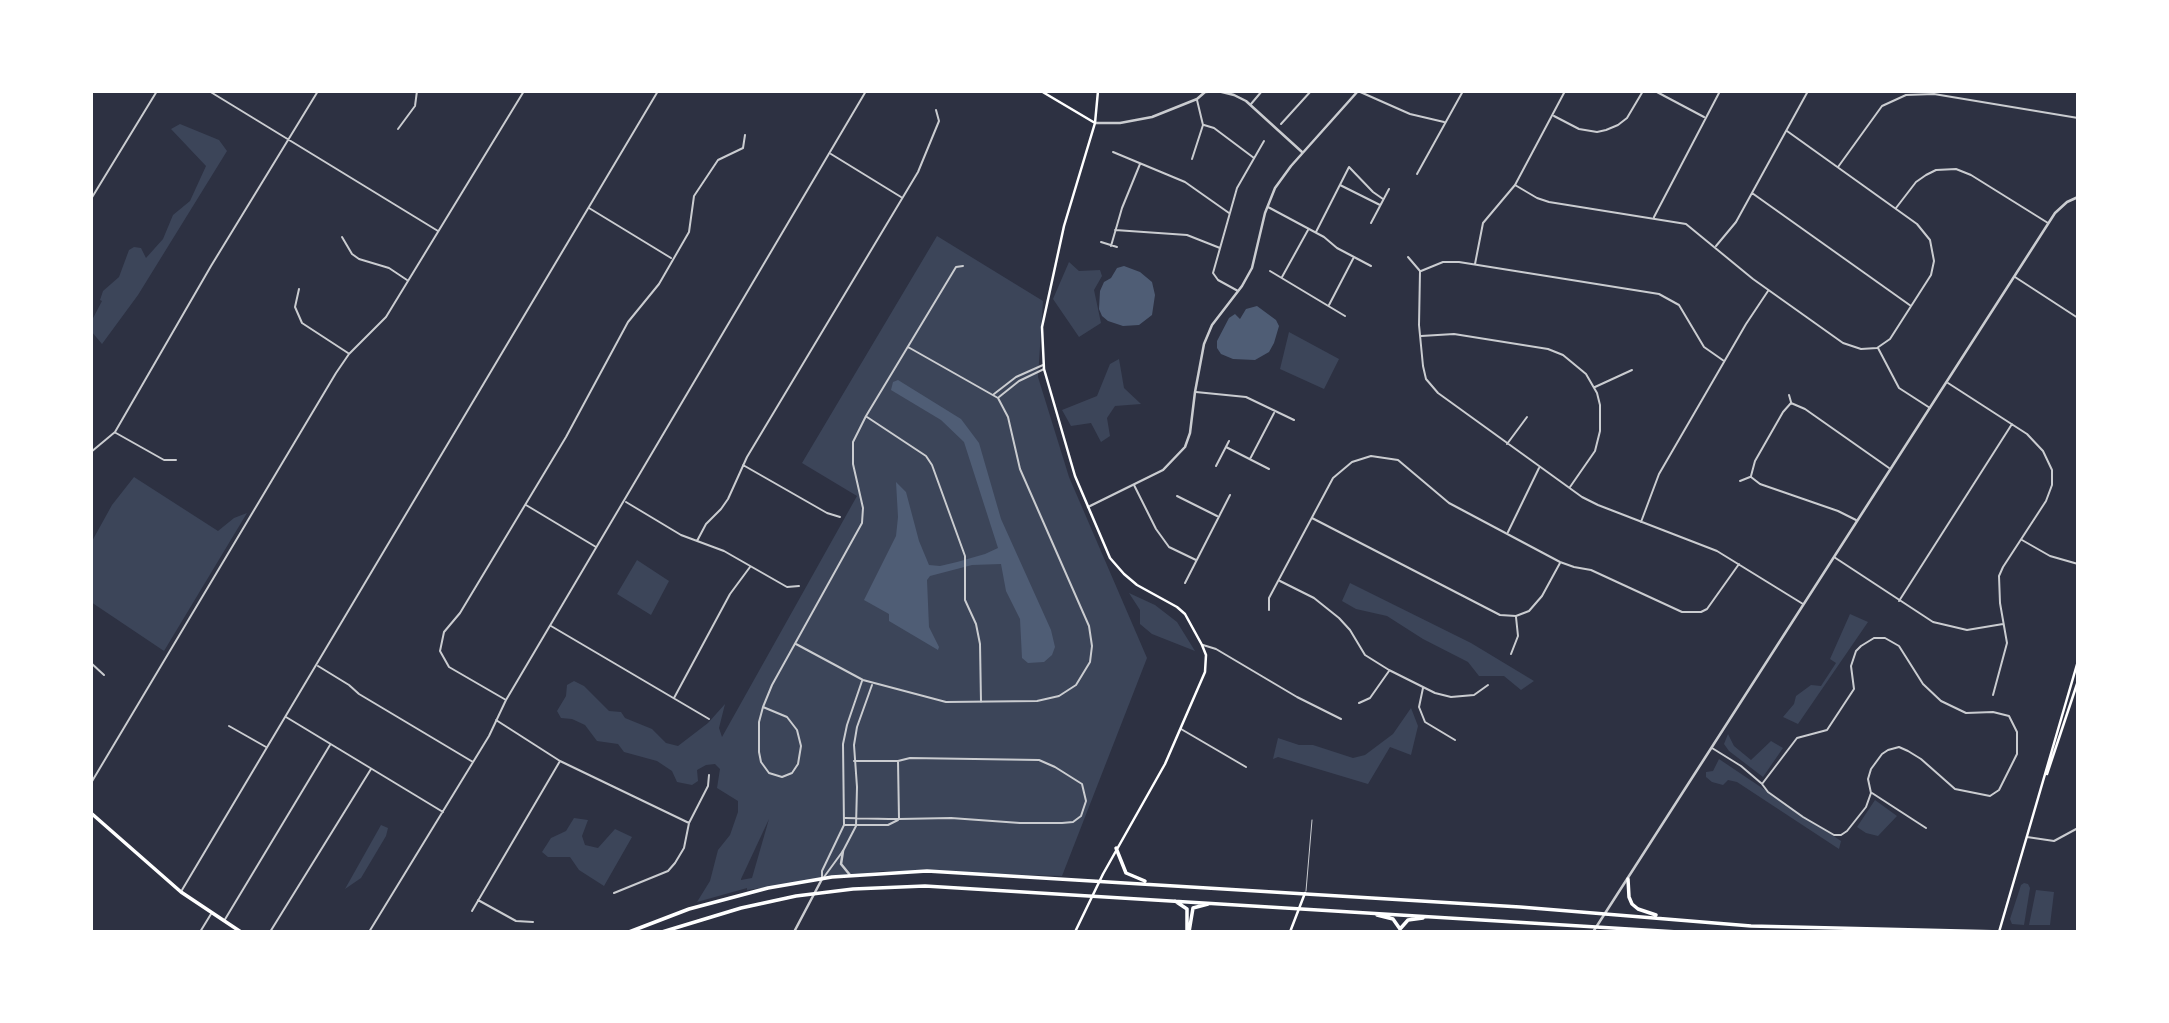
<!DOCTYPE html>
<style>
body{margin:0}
#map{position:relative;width:2169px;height:1023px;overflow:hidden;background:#2d3142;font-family:"Varela Round",sans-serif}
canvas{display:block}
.frame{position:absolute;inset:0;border:93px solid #fff;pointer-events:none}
</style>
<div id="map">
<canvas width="2169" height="1023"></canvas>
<div class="frame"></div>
</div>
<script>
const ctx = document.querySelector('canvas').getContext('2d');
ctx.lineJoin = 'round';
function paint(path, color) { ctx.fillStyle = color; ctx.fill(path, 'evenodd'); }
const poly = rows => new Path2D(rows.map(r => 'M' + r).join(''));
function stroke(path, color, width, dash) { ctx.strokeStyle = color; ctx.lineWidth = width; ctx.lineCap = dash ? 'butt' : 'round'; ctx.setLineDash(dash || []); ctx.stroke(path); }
paint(poly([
 [180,124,219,140,227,151,138,295,102,344,91,331,91,322,102,301,100,300,103,291,119,277,129,250,134,247,141,248,146,258,163,239,173,215,190,201,206,166,171,129],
 [937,236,1043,301,1038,377,1069,477,1147,658,1062,876,882,871,747,890,747,888,697,902,710,881,718,850,730,835,738,812,738,801,717,788,720,769,715,764,706,765,697,770,698,781,692,785,677,782,672,771,657,761,624,752,618,744,597,741,585,725,572,719,561,718,557,711,566,696,567,685,574,681,584,686,609,711,621,712,625,718,652,729,666,743,678,746,708,723,725,704,719,728,722,737,857,496,802,463],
 [769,819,752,878,741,880,741,879],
 [1069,262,1079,271,1100,270,1102,276,1094,290,1101,323,1079,337,1053,299],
 [1289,332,1339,359,1324,389,1280,369],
 [1119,359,1124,388,1141,404,1115,406,1107,418,1110,436,1101,442,1091,423,1071,426,1062,410,1097,396,1110,364],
 [134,477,218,531,234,518,247,513,164,651,91,602,91,543,112,505],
 [637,560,669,581,651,615,617,594],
 [1350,583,1471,643,1534,681,1521,690,1504,676,1479,676,1468,662,1423,639,1387,616,1356,609,1342,601],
 [1129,593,1155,605,1177,622,1195,651,1152,634,1140,624,1140,610],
 [1850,614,1868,622,1798,724,1783,717,1794,704,1796,696,1811,685,1821,686,1836,663,1830,659],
 [1411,708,1418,726,1411,755,1390,747,1368,784,1278,757,1273,759,1278,738,1299,745,1313,745,1353,758,1365,755,1393,734],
 [1728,734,1734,746,1751,760,1771,741,1783,748,1763,777,1729,751,1724,744],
 [1719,759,1841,841,1839,849,1737,782,1728,780,1723,785,1712,782,1706,777,1706,772,1713,771],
 [1875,800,1897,816,1878,836,1866,833,1857,827],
 [574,818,588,820,582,836,585,845,598,848,615,829,632,837,604,886,579,870,570,857,548,857,542,852,551,838,566,831],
 [381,825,388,828,386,836,361,878,345,889],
 [2024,883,2028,884,2030,888,2024,925,2012,924,2010,919,2021,885],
 [2036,890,2054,892,2050,925,2029,925]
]), '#3c4559');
paint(poly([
 [1124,266,1140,272,1152,282,1155,295,1152,315,1139,325,1123,326,1108,321,1102,316,1099,309,1100,291,1104,282,1111,278,1117,268],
 [1257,306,1276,320,1279,326,1274,343,1269,352,1255,360,1233,359,1221,354,1217,348,1217,341,1229,318,1235,314,1240,319,1246,309],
 [898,380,961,419,979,443,1001,519,1051,630,1055,647,1052,655,1044,662,1028,663,1022,658,1020,619,1006,591,1001,564,972,565,930,576,927,580,929,627,939,647,938,650,889,621,889,614,864,600,896,536,898,517,896,482,906,492,919,541,929,565,940,566,957,562,985,554,998,548,964,442,941,420,891,390,893,382]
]), '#4f5d75');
stroke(poly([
 [1306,891,1312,820]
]), '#caccd0', 1);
stroke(poly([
 [209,91,438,231],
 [1358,91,1410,114,1444,122],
 [1655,91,1704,117],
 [1251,104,1262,91],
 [1554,116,1579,129,1597,132,1606,130,1618,125,1627,118,1643,91],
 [1281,124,1311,91],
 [1204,125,1214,128,1254,158],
 [398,129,415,106,417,91],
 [1113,152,1185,182,1229,213],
 [831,154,901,197],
 [1192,159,1203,125,1197,100],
 [1838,167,1882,106,1906,95,1934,94,2078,118],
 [1417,174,1463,91],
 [1340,185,1380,205],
 [1515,185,1537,198,1549,202,1686,224,1753,279,1843,343,1861,349,1877,348,1890,339,1931,275,1934,261,1930,240,1917,224,1787,131],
 [1752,193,1911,306],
 [91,199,157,91],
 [1268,207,1324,237,1337,248,1371,266],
 [589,208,671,258],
 [1896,208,1916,182,1926,175,1936,170,1956,169,1971,175,2048,223],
 [1654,217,1720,91],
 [1371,223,1389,189],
 [1115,230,1187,235,1220,248],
 [1316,232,1349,167,1373,192,1383,199],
 [342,237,352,254,359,259,389,268,407,280],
 [1101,242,1117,247],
 [1111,246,1122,208,1140,164],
 [1716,246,1736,222,1808,91],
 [1408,257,1420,271,1419,325,1423,366,1426,379,1438,393,1582,497,1598,505,1717,551,1803,604],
 [1475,264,1483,223,1515,185,1565,91],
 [1270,271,1345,316],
 [1421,271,1443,262,1459,262,1659,294,1679,305,1704,347,1724,361],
 [1282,277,1308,230],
 [2015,277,2078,318],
 [299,289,295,307,302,323,348,353],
 [1238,291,1218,280,1213,273,1237,188,1264,141],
 [1329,305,1354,257],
 [1421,336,1454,334,1548,349,1563,355,1586,374,1597,393,1600,405,1600,431,1595,451,1570,487],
 [1878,348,1899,388,1930,408],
 [1948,383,2027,434,2043,451,2052,470,2052,485,2046,501,2003,567,1999,576,2000,603,2007,643,1993,695],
 [1595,387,1632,370],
 [1196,392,1246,397,1294,420],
 [994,394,1016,377,1043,365],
 [1789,395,1791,402],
 [999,397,1019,381,1044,369],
 [1791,403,1805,409,1889,468],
 [867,417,926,456,932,465,965,556,965,600,976,624,980,644,981,702],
 [116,433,164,460,176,460],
 [1507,444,1527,417],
 [1226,447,1269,469],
 [91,452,115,432,211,266,318,91],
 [1250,459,1274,413],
 [743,465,827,513,840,517],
 [1216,466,1229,441],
 [1751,476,1755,461,1783,412,1791,403],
 [1751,477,1760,484,1838,511,1856,520],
 [1740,481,1750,477],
 [1134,485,1156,529,1169,547,1196,560],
 [1177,496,1217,516],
 [626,502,681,535,724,551,787,587,799,586],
 [526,505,596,547],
 [1312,518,1500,615,1516,616,1529,611,1542,596,1560,563],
 [1641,522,1659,474,1746,324,1768,291],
 [1508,532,1539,468],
 [2022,540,2050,556,2078,564],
 [697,541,706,524,721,509,728,499,747,457,918,172,939,121,936,110],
 [1834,557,1933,622,1967,630,2003,624],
 [1280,581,1314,598,1339,618,1350,630,1365,655,1389,670,1435,693,1451,697,1474,695,1488,685],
 [1185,583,1230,495],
 [1899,601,2012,424],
 [1269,610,1269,598,1333,478,1352,462,1371,456,1398,460,1449,503,1560,562,1574,567,1591,570,1682,612,1701,612,1707,609,1739,564],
 [551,626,709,719],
 [1874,638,1885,638,1899,646,1923,684,1941,701,1966,713,1993,712,2009,716,2017,732,2017,754,1999,790,1990,796,1955,789,1921,759,1908,751,1899,747,1888,750,1882,754,1871,769,1868,779,1871,793,1866,807,1847,831,1841,835,1834,835,1803,817,1768,792,1762,784,1797,738,1827,730,1854,689,1851,666,1856,651,1861,646,1874,638],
 [796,644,863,680,946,702,1037,701,1059,696,1076,685,1090,662,1092,646,1089,626,1020,469,1008,417,998,398,908,347],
 [1203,645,1216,649,1297,697,1341,719],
 [1511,654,1518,636,1516,617],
 [91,663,104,675],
 [318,666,349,685,359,694,473,762],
 [1423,688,1419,707,1425,722,1455,740],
 [674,698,730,594,750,567],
 [506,700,449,667,440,651,444,632,460,613,566,437,628,322,659,284,689,232,694,196,718,160,743,148,745,135],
 [1359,703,1370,698,1389,671],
 [763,707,787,717,797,730,801,746,798,764,792,773,782,777,769,773,761,762,759,752,759,722,763,707,772,685,862,523,863,508,853,464,853,442,866,416,956,267,963,266],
 [286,717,443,812],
 [496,720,560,761,689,823],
 [229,726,266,747],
 [1181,729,1246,767],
 [1712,748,1741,766,1761,783],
 [854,761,897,761],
 [91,783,336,373,349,354,386,317,524,91],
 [1872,793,1926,828],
 [845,818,889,819,899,819,951,818,1020,823,1062,823,1073,822,1081,816,1086,801,1082,784,1055,767,1039,760,910,758,898,761,899,819],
 [845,825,888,825,898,820],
 [2027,837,2054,841,2078,828],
 [822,877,822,871,844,825,843,744,847,725,862,681],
 [824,877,843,851,856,826,857,787,854,745,857,727,872,685],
 [182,890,658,91],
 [614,893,668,871,675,863,684,848,689,823,708,786,709,775],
 [478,900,516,921,533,922],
 [472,911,560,761],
 [224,921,330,745],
 [200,932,211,914],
 [270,932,371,769],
 [369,932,489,736,506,700,866,91]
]), '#caccd0', 2);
stroke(poly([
 [1096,123,1120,123,1152,117,1197,99,1205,92,1218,91,1234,95,1246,101,1302,152],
 [1088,507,1163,470,1185,447,1190,433,1195,392,1204,344,1212,325,1242,286,1252,268,1265,213,1275,188,1291,166,1358,91],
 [843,851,841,864,850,875],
 [794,932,822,879],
 [1593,932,2055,213,2067,202,2078,197]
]), '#caccd0', 2.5);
stroke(poly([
 [1041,91,1095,123],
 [2047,774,2078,681],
 [1075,932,1103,874,1165,764,1205,672,1206,655,1202,645,1185,614,1177,607,1137,585,1124,574,1110,558,1075,476,1044,369,1042,327,1064,226,1095,123,1098,91],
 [1290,932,1305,893],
 [1999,932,2078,661]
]), '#fff', 2.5);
stroke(poly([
 [91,813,181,892,241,932]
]), '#fff', 3.5);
stroke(poly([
 [1116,848,1126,873,1145,881],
 [1628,879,1629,897,1632,904,1638,909,1656,915],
 [1175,901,1187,909,1187,932],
 [1377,915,1393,919,1400,929,1408,920,1423,918],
 [629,932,689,909,768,888,832,877,927,871,1520,907,1751,926,2003,932],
 [662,932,741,908,796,896,853,889,925,886,1678,932],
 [1189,932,1193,908,1208,904]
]), '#fff', 3.5);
</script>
